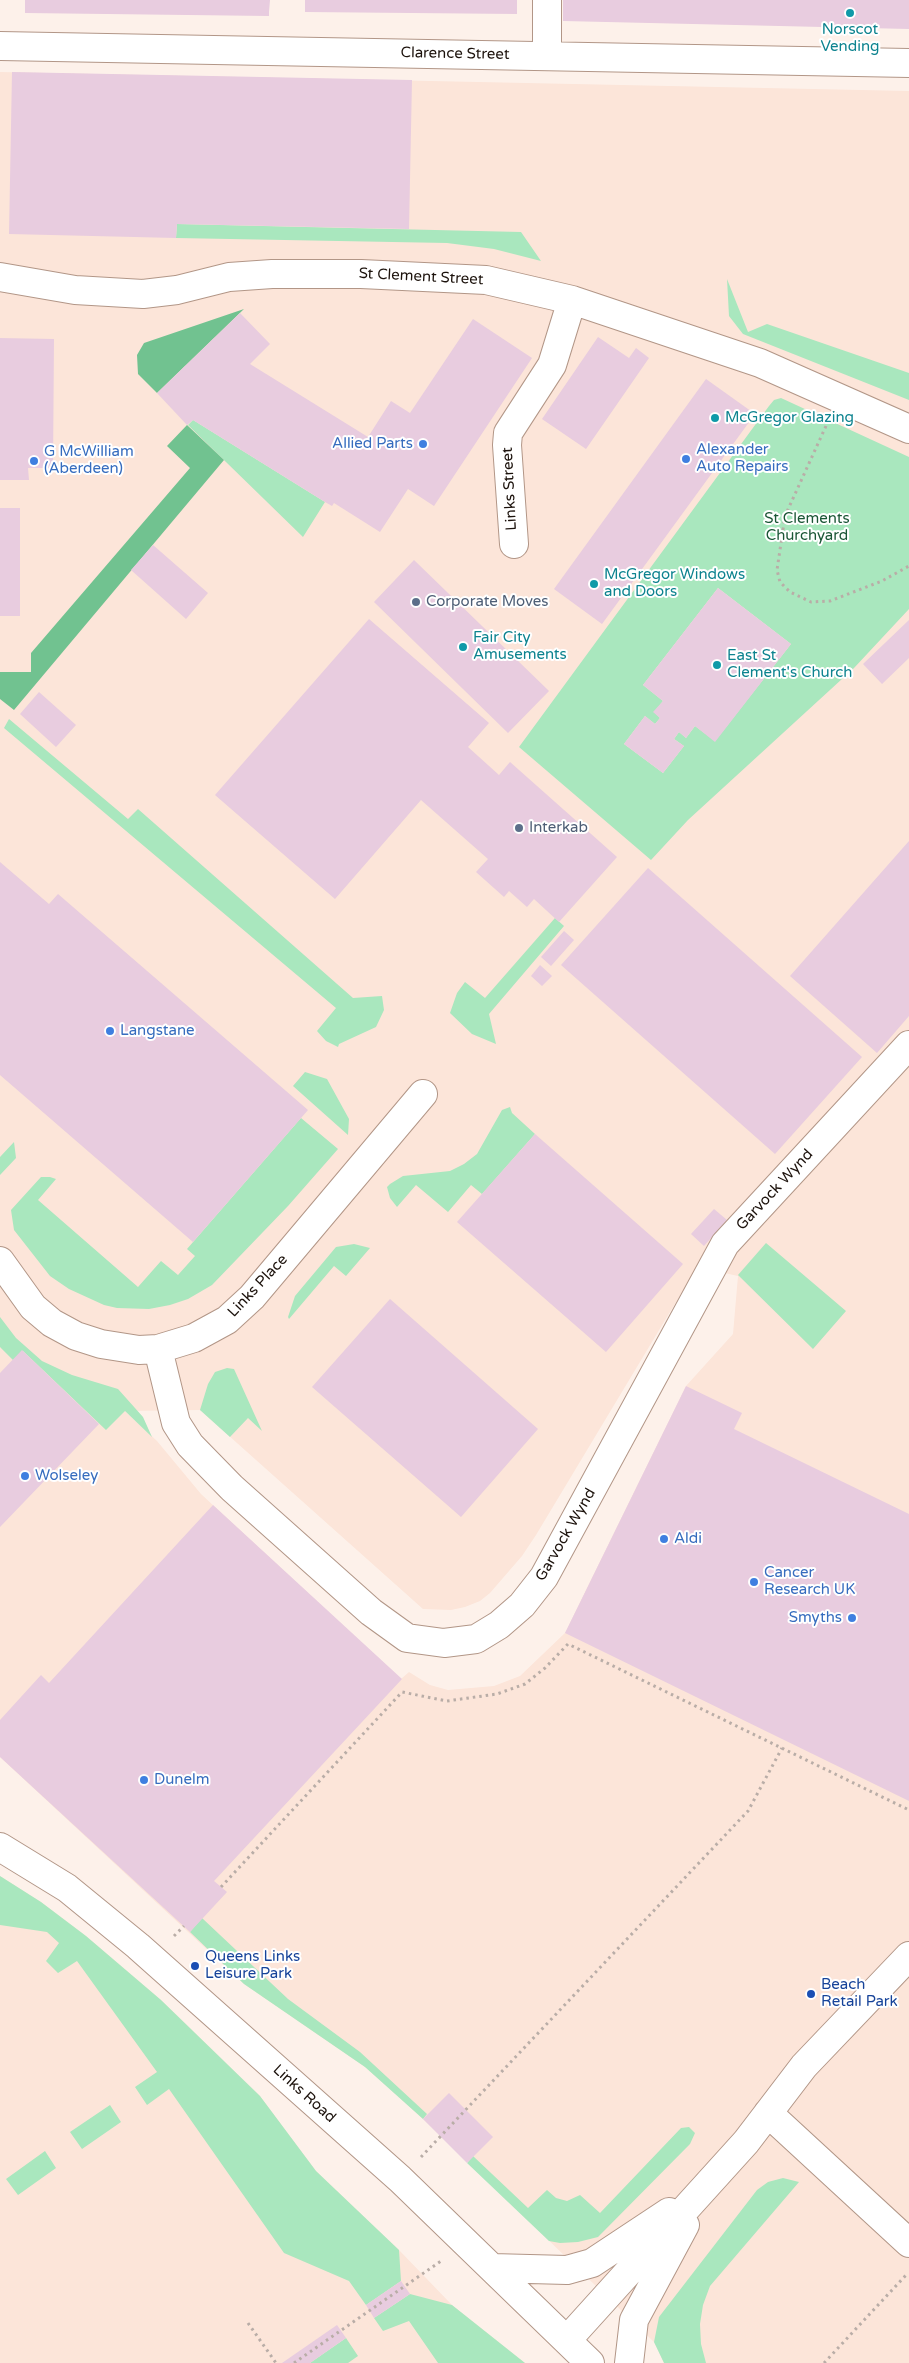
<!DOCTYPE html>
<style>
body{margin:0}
canvas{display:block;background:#fdf1ea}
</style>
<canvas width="909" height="2363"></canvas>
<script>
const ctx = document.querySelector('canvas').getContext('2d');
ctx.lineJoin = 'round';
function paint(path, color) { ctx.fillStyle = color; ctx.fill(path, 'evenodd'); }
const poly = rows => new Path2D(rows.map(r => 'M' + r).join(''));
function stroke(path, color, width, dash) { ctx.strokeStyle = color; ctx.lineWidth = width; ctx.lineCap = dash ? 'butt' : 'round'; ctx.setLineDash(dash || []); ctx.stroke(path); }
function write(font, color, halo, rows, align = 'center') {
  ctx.font = font + ' "Varela Round",sans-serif'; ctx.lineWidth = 4; ctx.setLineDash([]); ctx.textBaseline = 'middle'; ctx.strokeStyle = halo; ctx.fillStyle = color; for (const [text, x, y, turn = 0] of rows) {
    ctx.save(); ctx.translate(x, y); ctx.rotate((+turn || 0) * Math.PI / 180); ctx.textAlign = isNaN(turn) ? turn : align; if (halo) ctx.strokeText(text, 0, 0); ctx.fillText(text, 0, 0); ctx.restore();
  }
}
paint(poly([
 [0,72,909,91,909,2363,664,2363,654,2342,423,2119,365,2067,244,1984,0,1757],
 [697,1267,738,1276,733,1334,686,1386,565,1633,520,1676,494,1686,448,1690,430,1685,409,1672,401,1679,201,1494,157,1441,125,1411,200,1410,423,1609,451,1610,465,1607,480,1601,490,1593,522,1556,536,1535],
 [0,1876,41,1902,86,1936,161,2000,260,2096,316,2171,399,2250,452,2305,525,2363,0,2363]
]), '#fce5d9');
paint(poly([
 [177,224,521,232,541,261,494,249,447,243,176,238],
 [727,279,748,332,767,324,909,373,909,400,743,334,729,316],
 [781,398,909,457,909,609,854,668,688,820,651,860,519,747,769,406,774,400],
 [718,588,791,644,715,741,695,726,686,738,679,732,674,739,684,746,663,773,624,744,645,716,655,724,660,718,654,712,663,701,643,685],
 [193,420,325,502,303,537,188,425],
 [9,719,128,819,138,809,353,998,382,996,384,1010,376,1027,339,1044,338,1047,326,1041,317,1031,336,1008,4,728],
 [555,918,564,926,489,1014,496,1044,472,1034,450,1013,457,993,465,982,485,998],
 [305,1072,327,1079,349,1119,348,1135,293,1086],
 [510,1107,512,1113,535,1134,482,1194,471,1185,448,1212,416,1185,397,1207,390,1198,387,1187,390,1184,403,1176,450,1171,464,1164,477,1154,502,1110],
 [301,1118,338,1149,288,1206,212,1285,188,1299,170,1305,149,1309,117,1308,104,1305,69,1289,50,1276,14,1230,11,1210,41,1177,50,1177,56,1179,38,1200,138,1287,161,1261,178,1275,195,1256,187,1249],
 [14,1142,16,1158,0,1175,0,1157],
 [766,1243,846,1311,813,1349,738,1275],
 [354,1244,370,1248,346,1276,334,1266,289,1319,288,1317,295,1296,336,1247],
 [0,1317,16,1338,42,1361,72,1375,118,1389,143,1417,152,1437,125,1411,106,1430,23,1351,13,1360,0,1347],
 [227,1368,234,1369,262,1431,248,1418,230,1437,200,1410,208,1384,215,1372],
 [0,1876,41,1902,86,1936,161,2000,260,2096,316,2171,399,2250,401,2281,366,2305,349,2281,284,2253,169,2089,147,2105,135,2087,157,2072,77,1961,58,1973,46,1961,59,1943,47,1932,0,1925],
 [202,1918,288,1999,360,2052,427,2114,423,2119,365,2067,244,1984,190,1932],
 [110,2105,121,2122,82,2149,70,2132],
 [689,2127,695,2133,690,2144,598,2237,578,2242,560,2243,549,2241,467,2163,473,2156,528,2208,547,2190,556,2198,567,2201,580,2195,600,2213,681,2128],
 [45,2151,56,2168,18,2195,6,2179],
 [783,2178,799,2182,710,2286,703,2305,700,2324,701,2344,706,2363,664,2363,654,2342,659,2317,757,2190,768,2182],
 [410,2294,452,2305,525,2363,438,2363,409,2321,383,2331,374,2318],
 [346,2338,358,2356,348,2363,310,2363]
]), '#a9e7be');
paint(poly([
 [244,309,157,393,138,374,137,355,144,343],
 [187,425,224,460,14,710,0,699,0,672,31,672,31,653,190,468,167,446]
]), '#71c290');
paint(poly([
 [25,0,270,0,269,12,269,16,25,13],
 [305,0,517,0,517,14,305,12],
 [563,0,909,0,909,29,563,21],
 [12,72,412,80,409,229,177,224,176,238,9,234],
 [240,313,270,344,250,364,368,437,391,401,410,413,473,319,532,358,434,506,408,489,380,532,334,503,332,506,325,502,193,420,187,425,157,393],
 [598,337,629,358,636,348,649,358,586,449,542,419],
 [0,338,54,339,53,468,28,468,29,480,0,480],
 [706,379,755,414,602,624,554,589],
 [0,508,20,508,20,616,0,616],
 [153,545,208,593,186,619,131,570],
 [414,560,549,691,508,733,374,602],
 [718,588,791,644,715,742,695,726,686,738,679,732,674,739,684,746,663,773,624,744,645,716,655,724,660,718,653,712,663,701,643,685],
 [369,619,489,723,468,747,499,775,510,762,617,857,559,922,534,899,527,907,509,891,504,897,476,872,488,859,421,800,335,899,215,795],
 [909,620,909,658,882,684,863,664],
 [39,692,76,725,56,747,20,714],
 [909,841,909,1016,877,1053,790,976],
 [0,862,49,904,58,894,308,1110,193,1242,0,1075],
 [648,868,862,1057,775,1154,561,965],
 [564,931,574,940,551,966,541,957],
 [540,965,552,976,542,986,531,976],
 [535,1134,683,1264,606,1352,457,1222],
 [714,1209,727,1220,704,1246,691,1234],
 [390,1299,538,1429,461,1517,312,1387],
 [22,1350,99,1424,0,1527,0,1373],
 [686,1386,742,1413,734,1429,909,1514,909,1801,565,1633],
 [213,1505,402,1679,214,1881,227,1892,190,1932,0,1757,0,1720,41,1675,49,1683],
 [449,2093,493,2137,467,2163,423,2119],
 [401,2281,410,2294,374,2318,366,2305],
 [337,2325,346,2338,310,2363,282,2363]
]), '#e8ccdf');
const minor = poly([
 [0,46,909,63],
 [547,56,547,0],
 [0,277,75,290,143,294,177,290,229,277,272,274,361,274,486,280,572,300,760,363,909,429],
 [514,544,507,445,508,433,552,365,572,300],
 [0,1261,33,1307,52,1323,76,1336,101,1344,139,1350,158,1349,194,1338,227,1320,252,1297,423,1094],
 [158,1349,176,1423,190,1445,232,1488,371,1612,407,1638,444,1643,476,1639,499,1625,522,1605,544,1577,725,1244,909,1045],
 [0,1847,67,1888,138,1946,400,2179,590,2363],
 [768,2113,909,2243],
 [492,2268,567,2270,592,2263,669,2212],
 [567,2340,746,2142,804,2066,909,1956],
 [629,2363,634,2320,685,2225]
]);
stroke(minor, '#b29687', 30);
stroke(poly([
 [826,426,785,516,777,570,780,582,790,592,811,602,830,601,882,581,909,566],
 [221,1887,402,1692,447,1701,497,1694,525,1684,545,1668,568,1644,909,1810],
 [174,1936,184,1926],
 [421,2157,748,1811,782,1748],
 [248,2323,276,2363],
 [294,2363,441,2261],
 [824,2363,907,2274]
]), '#b9ada7', 3, [2.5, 4]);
stroke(minor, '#fff', 28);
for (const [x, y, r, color] of [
 [850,13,5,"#0f9aa8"],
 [715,418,5,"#0f9aa8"],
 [423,444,5,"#3f7fe0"],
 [686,459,5,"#3f7fe0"],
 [34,461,5,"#3f7fe0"],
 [594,584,5,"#0f9aa8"],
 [416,602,5,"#5c6f8a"],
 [463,647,5,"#0f9aa8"],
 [717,665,5,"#0f9aa8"],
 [519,828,5,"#5c6f8a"],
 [110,1031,5,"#3f7fe0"],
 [25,1476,5,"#3f7fe0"],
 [664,1539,5,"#3f7fe0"],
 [754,1582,5,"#3f7fe0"],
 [852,1618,5,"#3f7fe0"],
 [144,1780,5,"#3f7fe0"],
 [195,1966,5,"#1a4fb4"],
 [811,1994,5,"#1a4fb4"]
]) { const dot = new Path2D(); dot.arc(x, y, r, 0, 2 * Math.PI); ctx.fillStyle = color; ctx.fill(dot); stroke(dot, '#fff', 2); }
write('15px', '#0d838f', '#fff', [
 ["Norscot",850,30,"center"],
 ["Vending",850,47,"center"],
 ["McGregor Glazing",725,418],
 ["McGregor Windows",604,575],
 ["and Doors",604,592],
 ["Fair City",473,638],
 ["Amusements",473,655],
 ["East St",727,656],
 ["Clement's Church",727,673]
], 'left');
write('15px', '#1c120c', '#fff', [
 ["Clarence Street",455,54,1],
 ["St Clement Street",421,277,3],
 ["Links Street",510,489,-93],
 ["Garvock Wynd",775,1190,-47],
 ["Links Place",258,1286,-47],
 ["Garvock Wynd",566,1535,-60],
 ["Links Road",304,2094,42]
]);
write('15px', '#366cbe', '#fff', [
 ["Allied Parts",413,444,"right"],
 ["Alexander",696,450],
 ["Auto Repairs",696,467],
 ["G McWilliam",44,452],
 ["(Aberdeen)",44,469],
 ["Langstane",120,1031],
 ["Wolseley",35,1476],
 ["Aldi",674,1539],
 ["Cancer",764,1573],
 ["Research UK",764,1590],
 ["Smyths",842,1618,"right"],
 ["Dunelm",154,1780]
], 'left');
write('15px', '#1a5635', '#fff', [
 ["St Clements",807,519],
 ["Churchyard",807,536]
]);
write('15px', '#4e5e75', '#fff', [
 ["Corporate Moves",426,602],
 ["Interkab",529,828]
], 'left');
write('15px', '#164399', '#fff', [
 ["Queens Links",205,1957],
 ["Leisure Park",205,1974],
 ["Beach",821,1985],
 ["Retail Park",821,2002]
], 'left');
</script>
